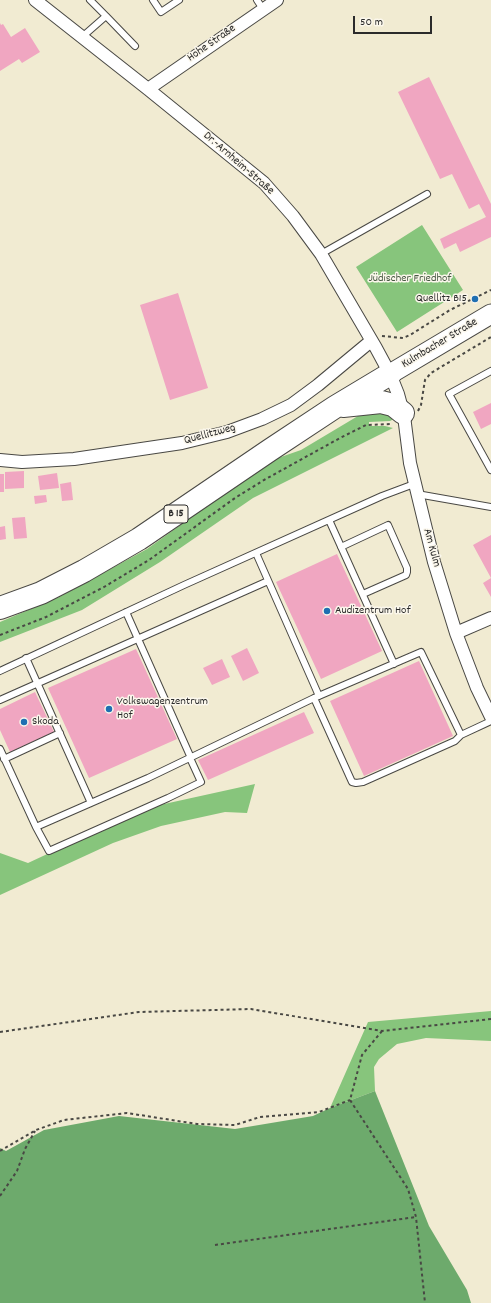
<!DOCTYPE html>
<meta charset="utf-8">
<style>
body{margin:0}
#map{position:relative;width:491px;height:1303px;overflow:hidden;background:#f1ebd2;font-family:Dekko,sans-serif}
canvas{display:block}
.scale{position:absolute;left:353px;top:16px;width:79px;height:18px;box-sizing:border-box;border:2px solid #2b2b2b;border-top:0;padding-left:5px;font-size:12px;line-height:14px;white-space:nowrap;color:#2b2b2b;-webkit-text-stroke:3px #fbf7ec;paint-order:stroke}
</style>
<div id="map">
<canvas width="491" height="1303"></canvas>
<div class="scale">50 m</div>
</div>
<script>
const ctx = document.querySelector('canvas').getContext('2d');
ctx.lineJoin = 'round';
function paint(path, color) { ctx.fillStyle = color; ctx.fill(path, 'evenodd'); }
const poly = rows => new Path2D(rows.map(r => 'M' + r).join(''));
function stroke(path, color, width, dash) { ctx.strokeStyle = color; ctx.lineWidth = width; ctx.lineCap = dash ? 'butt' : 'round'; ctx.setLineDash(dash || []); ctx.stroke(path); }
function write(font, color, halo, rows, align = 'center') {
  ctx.font = font + ' Dekko,sans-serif'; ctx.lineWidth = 3; ctx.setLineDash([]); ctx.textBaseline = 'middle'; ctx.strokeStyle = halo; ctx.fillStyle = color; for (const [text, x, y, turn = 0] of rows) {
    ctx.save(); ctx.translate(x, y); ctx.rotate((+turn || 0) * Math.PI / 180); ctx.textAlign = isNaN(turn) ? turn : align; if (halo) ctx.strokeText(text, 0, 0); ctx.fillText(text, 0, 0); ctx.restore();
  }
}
paint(poly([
 [422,225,463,290,397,332,356,267],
 [373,407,394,417,392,420,390,421,369,422,369,426,385,426,393,428,253,498,160,562,82,610,0,642,0,622,59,597,147,549,253,473,278,458,301,450],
 [255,784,247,813,225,812,161,826,113,843,0,895,0,853,28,863,146,808],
 [491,1011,491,1041,426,1038,397,1044,379,1059,374,1067,375,1091,330,1108,368,1022]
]), '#87c57c');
paint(poly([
 [375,1091,429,1226,467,1290,471,1303,0,1303,0,1148,6,1151,44,1130,119,1116,235,1129,313,1116,330,1108]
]), '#6daa6c');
paint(poly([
 [0,23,1,25,3,24,11,37,25,28,40,52,22,63,19,59,0,71],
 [429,77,491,204,491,237,460,252,456,243,444,249,440,239,486,217,479,204,469,209,452,174,440,179,398,92],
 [178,293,208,388,170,400,140,305],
 [491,403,491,424,481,429,473,412],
 [24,471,24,488,5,489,5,472],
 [57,473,59,488,40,490,38,476],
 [0,474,4,474,4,492,0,492],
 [71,482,73,500,62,501,60,484],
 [46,495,47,502,35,504,34,496],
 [25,517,27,538,14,539,12,518],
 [5,526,6,539,0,540,0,527],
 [491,535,491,578,473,545],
 [337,554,382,651,321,679,276,582],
 [491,578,491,597,483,583],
 [247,648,259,673,243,681,231,656],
 [136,649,177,739,89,778,48,688],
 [222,659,230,677,212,685,203,668],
 [419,661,453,736,364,776,330,701],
 [35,692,54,732,10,752,0,730,0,709],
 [304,712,314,733,208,780,198,760]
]), '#f0a6c1');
const lane = poly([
 [153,0,161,12,179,0],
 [257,0,263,9],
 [106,16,135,46],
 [82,37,106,16,90,0],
 [321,254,427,194],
 [491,371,449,394,491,470],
 [417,494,491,507],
 [329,520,394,664],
 [341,547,388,525,407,568,407,572,406,575,363,594],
 [256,553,319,696],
 [126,612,191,758],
 [26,658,91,803],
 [0,671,184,585,382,496,414,484],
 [314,698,352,782,356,783,363,782,455,741,461,735],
 [0,700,268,581],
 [0,749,36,827,148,778,314,698,421,652,461,735,491,721],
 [4,759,60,733],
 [36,827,49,851,168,798,201,782,190,758]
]);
const street = poly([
 [35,0,148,89,264,183,293,216,321,254,376,348,390,374,398,394,404,416,410,463,434,562,456,633,477,688,491,717],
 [148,89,277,0],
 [0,460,22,462,74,459,182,443,227,432,262,419,291,405,318,385,371,341],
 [456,633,491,618]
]);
const primary = poly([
 [390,374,491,314]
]);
const highway = poly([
 [343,406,381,402,393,405,403,413],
 [0,608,41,593,84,571,139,539,270,450,335,407,390,374]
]);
stroke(lane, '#494844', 8);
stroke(street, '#494844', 14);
stroke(primary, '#494844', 21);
stroke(highway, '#494844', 24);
stroke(poly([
 [382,336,403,338,410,335,450,310,491,290],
 [418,411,421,405,425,380,431,373,491,337],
 [0,635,46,617,104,587,149,560,235,498,264,480,340,438,366,425,390,424],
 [382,1031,362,1055,350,1100,408,1189,416,1217,425,1303],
 [0,1032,139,1012,251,1009,382,1031,491,1019],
 [0,1151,36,1130,64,1120,127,1113,197,1124,235,1125,260,1117,319,1112,350,1100],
 [0,1196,17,1171,25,1149,35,1131],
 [215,1245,416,1217]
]), '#494844', 2, [3, 3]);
stroke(lane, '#fff', 6);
stroke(street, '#fff', 12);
stroke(primary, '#fff', 19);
stroke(highway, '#fff', 22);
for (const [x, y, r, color] of [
 [475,299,4,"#1f6fb2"],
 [327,611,4,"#1f6fb2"],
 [109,709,4,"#1f6fb2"],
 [24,722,4,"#1f6fb2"]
]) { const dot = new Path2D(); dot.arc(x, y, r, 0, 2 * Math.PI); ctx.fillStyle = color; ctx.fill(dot); stroke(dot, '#fbf7ec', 1.5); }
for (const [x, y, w] of [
 [176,514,24]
]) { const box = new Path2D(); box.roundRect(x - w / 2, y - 9, w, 18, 3); ctx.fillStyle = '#fbf7ec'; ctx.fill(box); stroke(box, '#2b2b2b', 1); }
write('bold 11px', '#2b2b2b', null, [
 ["B 15",176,514]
]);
write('12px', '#2b2b2b', '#fbf7ec', [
 ["Hohe Straße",212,44,-35],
 ["Dr.-Arnheim-Straße",238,164,41],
 ["Kulmbacher Straße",440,344,-31],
 ["Quellitzweg",210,435,-15],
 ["Am Kulm",431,548,75]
]);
write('12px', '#475943', '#fbf7ec', [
 ["Jüdischer Friedhof",410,279]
]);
write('12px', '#2b2b2b', '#fbf7ec', [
 ["Quellitz B15",467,299,"right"],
 ["Audizentrum Hof",335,611],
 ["Volkswagenzentrum",117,702],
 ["Hof",117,716],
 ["Skoda",32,722]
], 'left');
</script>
